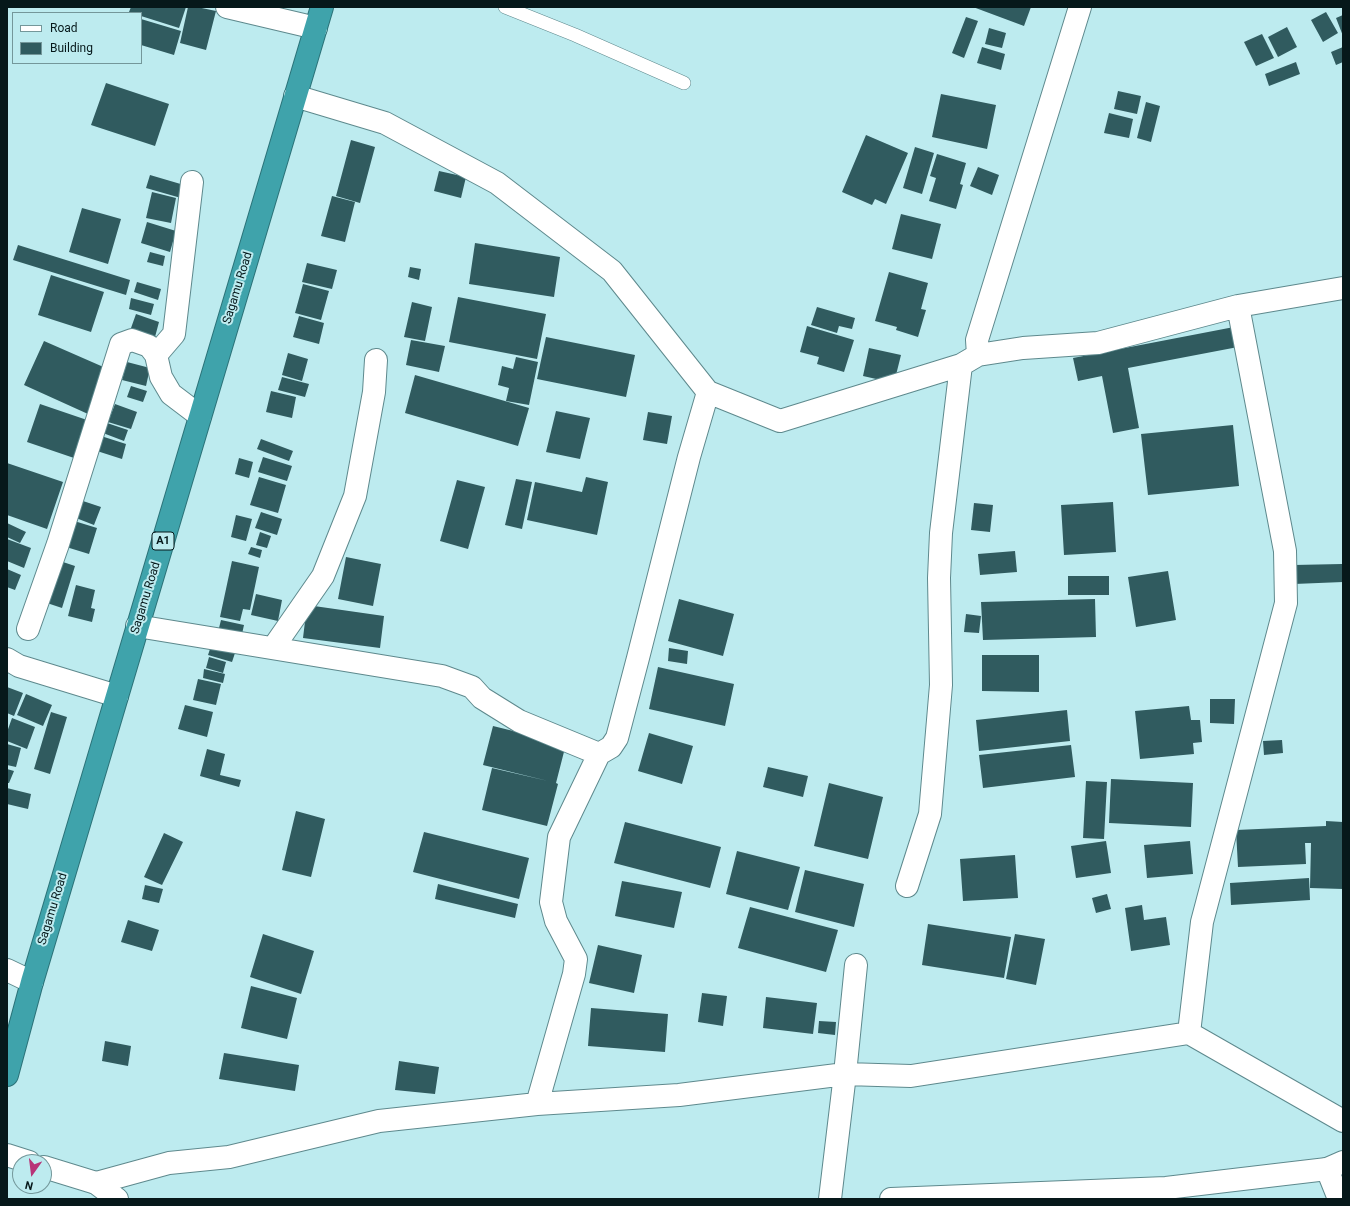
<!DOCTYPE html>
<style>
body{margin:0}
#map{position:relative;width:1350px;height:1206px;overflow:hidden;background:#bdebef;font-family:Roboto,sans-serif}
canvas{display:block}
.frame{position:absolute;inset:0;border:8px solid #06181a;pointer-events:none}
.legend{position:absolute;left:12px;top:12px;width:130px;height:52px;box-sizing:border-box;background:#bdebef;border:1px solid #74979a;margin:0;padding:5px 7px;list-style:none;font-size:12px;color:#06181a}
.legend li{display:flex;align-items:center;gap:8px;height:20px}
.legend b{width:20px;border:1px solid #74979a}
.north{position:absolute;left:12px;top:1154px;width:40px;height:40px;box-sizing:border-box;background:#bdebef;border:1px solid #74979a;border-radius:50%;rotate:194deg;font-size:11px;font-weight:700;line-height:16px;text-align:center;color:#06181a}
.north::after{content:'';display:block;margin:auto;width:14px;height:18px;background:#b83378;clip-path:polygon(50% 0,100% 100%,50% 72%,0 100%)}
</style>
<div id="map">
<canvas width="1350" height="1206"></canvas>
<div class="frame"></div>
<ul class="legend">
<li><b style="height:5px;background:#fff"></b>Road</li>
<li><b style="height:11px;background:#305b5f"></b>Building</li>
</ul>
<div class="north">N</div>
</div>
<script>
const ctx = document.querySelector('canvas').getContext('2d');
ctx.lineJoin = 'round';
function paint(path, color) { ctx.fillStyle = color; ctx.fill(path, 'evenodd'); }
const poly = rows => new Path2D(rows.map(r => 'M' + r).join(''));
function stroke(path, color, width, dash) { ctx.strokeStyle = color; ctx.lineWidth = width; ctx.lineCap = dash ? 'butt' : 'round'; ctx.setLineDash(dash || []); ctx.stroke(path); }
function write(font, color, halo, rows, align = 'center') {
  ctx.font = font + ' Roboto,sans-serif'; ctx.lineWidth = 4; ctx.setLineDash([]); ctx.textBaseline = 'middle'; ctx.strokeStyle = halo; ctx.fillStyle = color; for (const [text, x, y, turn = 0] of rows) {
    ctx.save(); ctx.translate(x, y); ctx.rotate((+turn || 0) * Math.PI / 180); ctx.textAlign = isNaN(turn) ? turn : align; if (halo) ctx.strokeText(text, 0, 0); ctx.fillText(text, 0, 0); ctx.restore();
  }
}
paint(poly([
 [131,7,186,7,179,28,141,16,141,13,129,12],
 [188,7,197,7,216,11,206,50,180,43],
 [973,7,1031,7,1024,26],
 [1326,12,1338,33,1323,42,1311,20],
 [1343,15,1343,36,1336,18],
 [966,17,978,21,964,58,952,53],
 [141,19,181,31,174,55,141,45],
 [1287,27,1297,47,1278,57,1268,37],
 [989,28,1006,33,1002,48,985,44],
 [1262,34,1274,58,1256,66,1244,42],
 [982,47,1005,54,1001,70,977,63],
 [1343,47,1343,62,1336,65,1331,52],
 [1296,62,1300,74,1269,86,1265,74],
 [106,83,169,104,155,146,91,125],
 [1118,91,1141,96,1137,114,1114,109],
 [941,94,996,105,987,149,932,137],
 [1146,102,1160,106,1151,142,1137,138],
 [1109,113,1133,119,1129,138,1104,133],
 [866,135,908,153,886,204,875,199,872,205,842,192],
 [351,140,375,147,360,203,336,196],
 [915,147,934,153,922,194,903,188],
 [937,154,966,163,960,184,963,185,956,209,929,201,936,178,930,176],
 [978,167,999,175,992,195,970,186],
 [439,171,466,177,461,198,434,191],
 [150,175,184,185,181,198,146,188],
 [152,192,176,198,171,223,146,218],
 [332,196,355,202,345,242,321,236],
 [82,208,121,219,108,264,69,252],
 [901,214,941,224,932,259,892,249],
 [147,222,176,231,170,252,141,243],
 [475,243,560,257,554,297,469,284],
 [18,245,130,280,126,295,13,260],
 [150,252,165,256,163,266,147,262],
 [307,263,337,270,332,289,302,282],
 [410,267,421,269,419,280,408,277],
 [889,272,928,283,921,309,926,310,918,337,896,330,897,327,875,321],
 [51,275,104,292,91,332,38,315],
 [137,282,161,289,158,300,134,292],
 [303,284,329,291,321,320,295,313],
 [458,297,546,314,537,359,449,342],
 [131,298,154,304,151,315,129,309],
 [412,302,432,307,425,341,404,337],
 [817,307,855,318,852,329,839,326,837,333,811,325],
 [136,314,159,322,155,337,131,328],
 [299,316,324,323,319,344,293,337],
 [807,326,854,340,844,372,817,364,819,357,800,352],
 [1234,327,1238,347,1128,368,1139,428,1113,433,1102,376,1078,381,1073,358],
 [546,337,635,355,626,397,537,379],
 [411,340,445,346,439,372,406,365],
 [44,341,108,369,88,414,24,385],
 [869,348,901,355,894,383,863,376],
 [288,353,308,359,302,381,282,375],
 [516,357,538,362,529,405,506,401,509,388,498,385,502,366,513,369],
 [127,362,150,368,146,386,122,380],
 [415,375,529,408,518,446,405,413],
 [282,377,309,384,305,397,278,390],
 [131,386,147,391,143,402,127,397],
 [271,391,296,397,292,418,266,412],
 [40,404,87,420,74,458,27,442],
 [115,404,137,412,131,429,108,422],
 [556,411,590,418,580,459,546,452],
 [648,412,672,416,667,444,643,440],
 [107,423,128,430,124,441,103,433],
 [1233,425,1239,486,1148,495,1141,434],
 [101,436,126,444,122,459,97,451],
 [261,439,293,451,289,461,257,449],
 [263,457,292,466,287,481,258,472],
 [239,458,253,462,249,478,235,474],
 [7,463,63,482,47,529,7,515],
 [259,477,286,485,278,513,250,505],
 [586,477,608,482,597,535,527,520,535,482,582,492],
 [516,479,532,482,522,529,505,525],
 [457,480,485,487,468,549,440,541],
 [83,501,101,507,94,525,76,518],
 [1113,502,1116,552,1064,555,1061,505],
 [974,503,993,505,990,532,971,530],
 [261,512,282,519,277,535,255,528],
 [236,515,252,519,246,541,231,537],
 [71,520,97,528,89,554,63,546],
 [7,523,26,532,20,543,7,537],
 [260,532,271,536,267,548,256,545],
 [7,539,31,548,24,568,7,561],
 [251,547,262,550,260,558,248,554],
 [1015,551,1017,572,980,575,978,554],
 [346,557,381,564,373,606,338,599],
 [60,561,75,566,62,608,47,603],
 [232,561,259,567,250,610,243,609,240,621,220,617],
 [1342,564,1343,582,1294,584,1294,565],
 [7,569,21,575,15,590,7,587],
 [1168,571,1176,620,1136,627,1128,577],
 [1068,576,1109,576,1109,595,1068,595],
 [76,585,95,590,91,608,95,609,92,622,68,616],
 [256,594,282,600,278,621,251,615],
 [679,599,734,614,723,656,668,641],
 [1095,599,1096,637,983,640,981,602],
 [307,605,384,616,380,648,303,638],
 [966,614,981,616,979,633,964,632],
 [221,620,244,625,242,634,219,628],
 [212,643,236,650,232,662,208,655],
 [669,648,688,651,687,664,668,661],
 [982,655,1039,655,1039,692,982,691],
 [209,657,226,662,223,673,206,668],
 [658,667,734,684,725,726,649,709],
 [204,669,225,674,223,683,203,678],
 [198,679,221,684,216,705,193,700],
 [7,687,23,693,14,716,7,713],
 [26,694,52,705,43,726,17,715],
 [1210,699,1235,699,1234,724,1210,723],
 [185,705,213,712,207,737,178,729],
 [1189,706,1191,720,1200,720,1202,742,1193,743,1194,754,1140,759,1135,711],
 [1067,710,1070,741,979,751,976,720],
 [51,712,67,717,50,774,34,769],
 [12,718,35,727,27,749,7,741,7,732],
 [493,726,566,744,556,783,558,784,547,826,482,810,492,768,548,781,483,765],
 [649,733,693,746,682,784,638,771],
 [1282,740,1283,753,1264,755,1263,741],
 [7,744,21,748,16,767,7,765],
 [1071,745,1075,777,983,788,979,755],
 [207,749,225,754,220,775,241,780,239,787,200,776],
 [768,767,808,776,803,797,763,787],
 [7,769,14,771,9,783,7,783],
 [1111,779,1193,783,1191,827,1109,823],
 [1086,781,1107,782,1104,839,1083,838],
 [829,783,883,797,868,859,814,846],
 [7,788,31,794,28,809,7,804],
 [296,811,325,819,311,877,282,870],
 [1326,821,1343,822,1343,889,1310,888,1311,843,1305,843,1306,864,1238,867,1236,830,1326,826],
 [625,822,721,847,710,888,614,863],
 [424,832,529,858,519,899,413,872],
 [164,833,183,842,162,885,144,877],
 [1106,841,1111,873,1076,878,1071,846],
 [1190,841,1193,874,1147,878,1144,845],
 [737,851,800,867,788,910,726,894],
 [1015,855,1018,898,963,901,960,859],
 [805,870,864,884,854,927,795,912],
 [1309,878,1310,900,1231,905,1230,883],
 [622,881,682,892,674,928,615,916],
 [438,884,518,904,515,918,435,899],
 [145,885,163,889,159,903,142,899],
 [1107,894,1111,909,1096,913,1092,898],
 [1142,905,1144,920,1166,917,1170,945,1131,951,1125,908],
 [750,907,838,930,826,972,738,948],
 [128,920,159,930,152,951,121,942],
 [928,924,1011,937,1004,978,922,965],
 [263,934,314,951,301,994,250,977],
 [1015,934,1045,939,1036,985,1006,979],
 [598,945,642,955,634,993,589,983],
 [251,986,297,998,287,1039,241,1028],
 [702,993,727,996,723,1026,698,1022],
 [766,997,817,1003,813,1034,763,1028],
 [591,1008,668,1014,665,1052,588,1046],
 [819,1021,836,1022,835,1035,818,1033],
 [105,1041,131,1046,128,1066,102,1061],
 [224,1053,299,1065,295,1091,219,1079],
 [399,1061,439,1067,435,1094,395,1090]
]), '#305b5f');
const lane = poly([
 [505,7,575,35,684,83]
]);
const street = poly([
 [227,7,316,28],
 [1238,306,1285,551,1286,603,1202,922,1189,1033,1343,1121],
 [156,355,174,334,192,182],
 [978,355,977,340,1080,7],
 [708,392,780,421,961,365,978,355,1023,348,1098,343,1238,306,1343,288],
 [137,626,442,676,472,687,482,698,519,721,599,754],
 [28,629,58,544,121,344,132,340,149,346,156,355,161,377,171,394,200,416],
 [273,648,323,576,355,496,374,392,376,360],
 [7,659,19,666,117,696],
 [907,886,930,814,941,685,939,578,941,533,961,365],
 [7,970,32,982],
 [537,1104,679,1095,845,1074,911,1076,1189,1033],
 [1327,1169,1339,1199],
 [96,1183,169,1163,229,1157,379,1121,537,1104,574,974,576,959,556,921,551,902,559,837,599,754,611,747,617,738,638,658,689,457,708,392,612,271,497,183,385,123,295,96],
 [830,1199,845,1074,856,965]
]);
const secondary = poly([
 [7,1155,29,1162],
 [44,1167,96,1183,117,1199],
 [891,1199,1166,1188,1327,1169,1343,1162]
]);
const highway = poly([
 [7,1075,32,982,322,7]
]);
stroke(lane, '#5e898d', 14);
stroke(street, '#5e898d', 24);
stroke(secondary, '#5e898d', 24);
stroke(highway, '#2b7278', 24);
stroke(lane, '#fff', 13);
stroke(street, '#fff', 22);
stroke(secondary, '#fff', 22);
stroke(highway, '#3fa3ab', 22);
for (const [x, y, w] of [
 [163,541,22]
]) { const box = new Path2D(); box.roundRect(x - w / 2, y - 9, w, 18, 3); ctx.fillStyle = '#bdebef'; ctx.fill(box); stroke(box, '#06181a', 1); }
write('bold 11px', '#06181a', null, [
 ["A1",163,541]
]);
write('12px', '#06181a', '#bdebef', [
 ["Sagamu Road",238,288,-73],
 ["Sagamu Road",146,598,-73],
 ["Sagamu Road",53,909,-73]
]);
</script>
